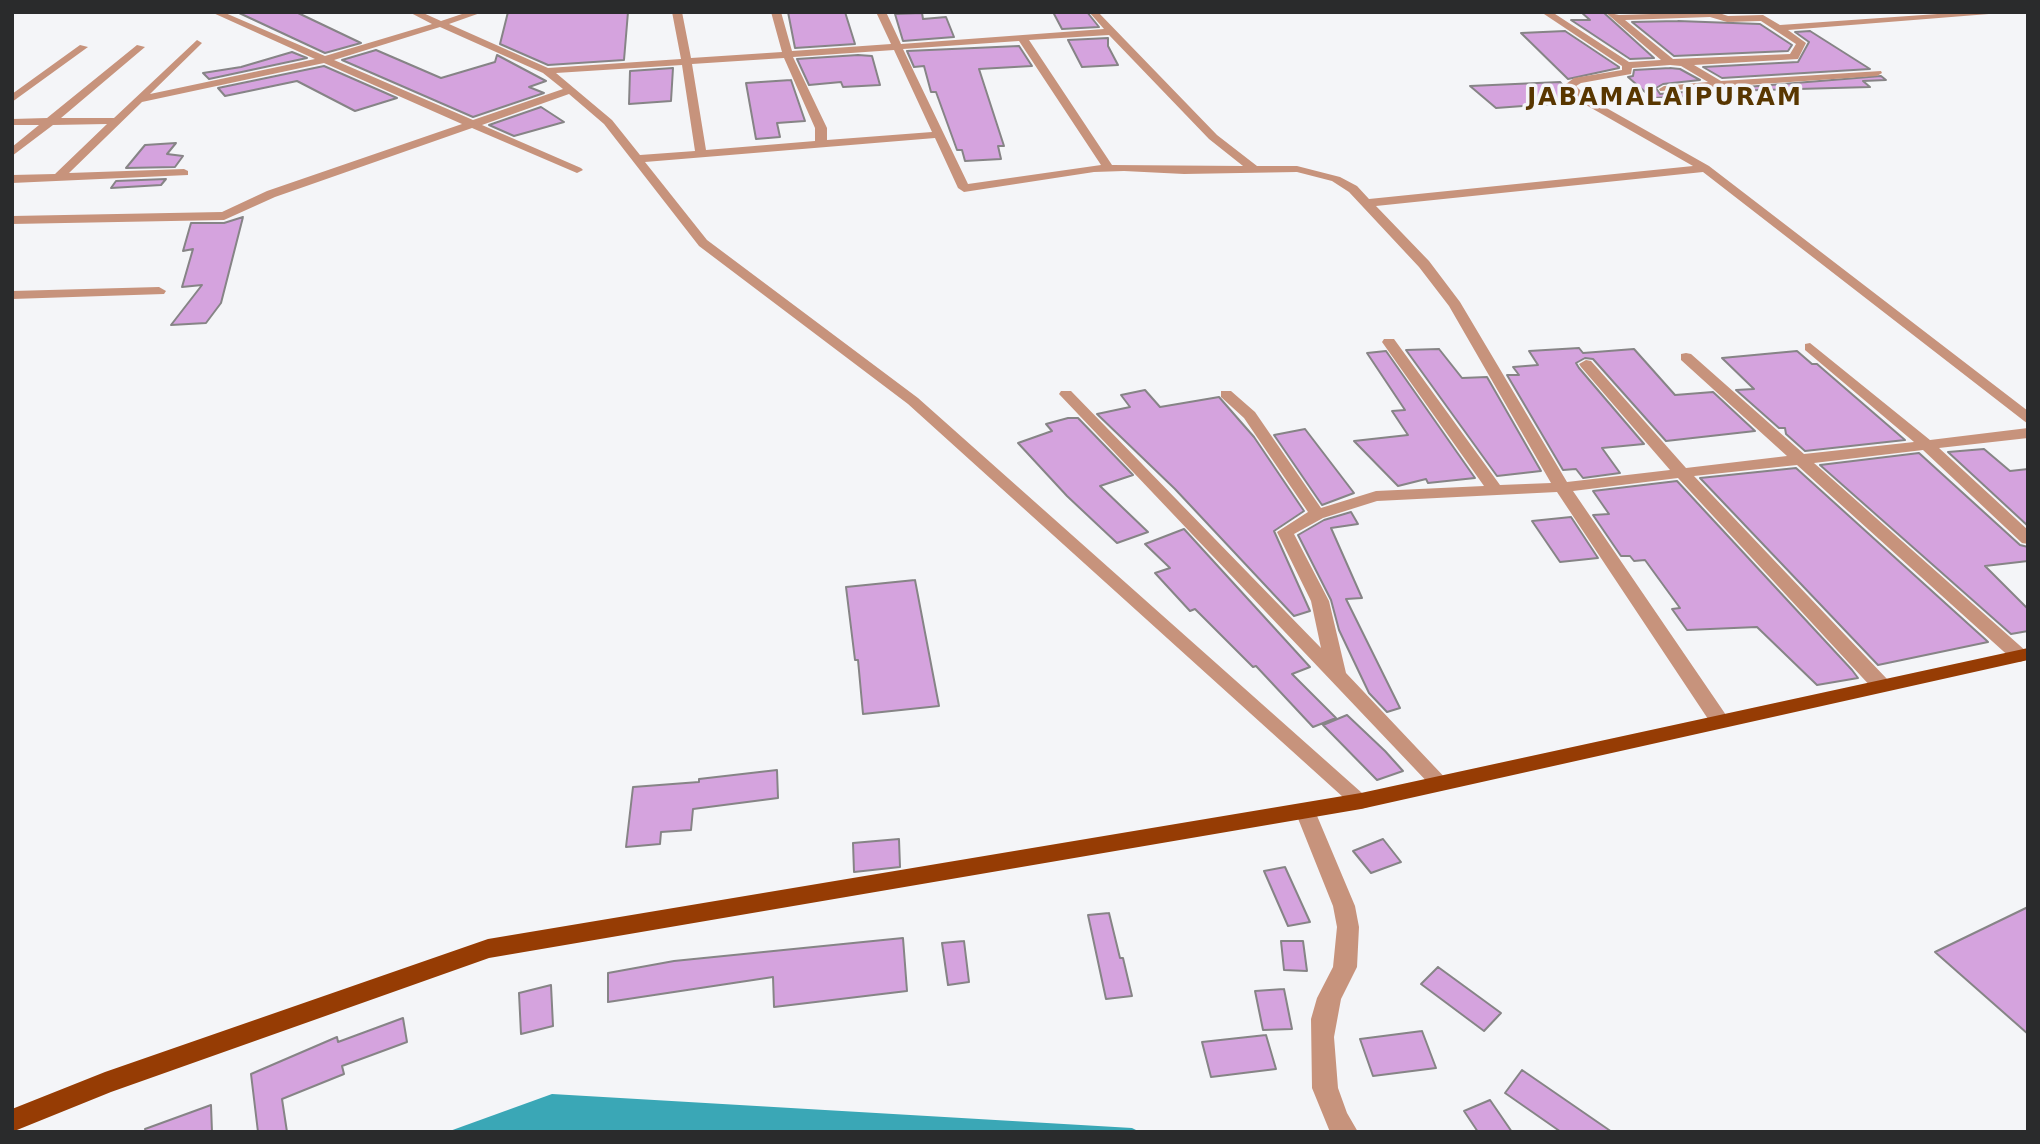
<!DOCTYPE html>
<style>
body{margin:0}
#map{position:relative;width:2040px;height:1144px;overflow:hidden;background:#f4f5f8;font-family:"DejaVu Sans",sans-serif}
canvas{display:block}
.frame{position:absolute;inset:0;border:14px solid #2a2b2c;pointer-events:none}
</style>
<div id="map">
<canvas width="2040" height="1144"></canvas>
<div class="frame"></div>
</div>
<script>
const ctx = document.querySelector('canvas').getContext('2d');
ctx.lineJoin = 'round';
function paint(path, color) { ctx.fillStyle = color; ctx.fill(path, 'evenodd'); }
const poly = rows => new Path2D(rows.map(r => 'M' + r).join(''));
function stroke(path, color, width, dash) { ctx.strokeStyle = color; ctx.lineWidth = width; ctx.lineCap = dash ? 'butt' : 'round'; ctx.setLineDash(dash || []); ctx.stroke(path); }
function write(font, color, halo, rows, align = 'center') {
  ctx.font = font + ' "DejaVu Sans",sans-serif'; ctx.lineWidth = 7; ctx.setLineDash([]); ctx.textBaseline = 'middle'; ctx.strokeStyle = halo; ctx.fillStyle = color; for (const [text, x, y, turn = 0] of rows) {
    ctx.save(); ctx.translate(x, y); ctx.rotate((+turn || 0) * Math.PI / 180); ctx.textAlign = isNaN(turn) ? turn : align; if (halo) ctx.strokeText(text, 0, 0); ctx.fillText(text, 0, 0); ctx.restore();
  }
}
paint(poly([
 [552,1094,1132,1128,1140,1132,447,1132]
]), '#3aa7b6');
const building = poly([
 [237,12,296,12,361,43,325,53,237,12],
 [508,12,628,12,624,60,548,65,500,44,508,12],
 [788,12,845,12,855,44,795,48,788,12],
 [1053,12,1087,12,1099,27,1062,29,1053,12],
 [1581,12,1603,12,1654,58,1630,59,1571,20,1590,20,1581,12],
 [922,13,923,19,946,17,954,37,903,41,895,14,922,13],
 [1678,21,1760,24,1792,45,1788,51,1674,56,1632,22,1678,21],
 [1565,31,1619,67,1619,68,1568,79,1521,33,1565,31],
 [1810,31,1870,69,1722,78,1703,67,1798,62,1809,42,1795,32,1810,31],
 [1108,38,1108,46,1118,65,1082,67,1068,40,1108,38],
 [1019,46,1032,66,979,69,1004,146,998,146,1001,159,965,161,962,150,957,150,936,92,931,92,924,66,914,67,907,51,1019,46],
 [376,50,441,78,495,62,497,55,546,81,529,87,544,93,473,117,342,60,376,50],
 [292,52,307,58,209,79,203,73,241,67,292,52],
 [858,55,872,56,880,85,843,87,841,82,809,85,797,59,858,55],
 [324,66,397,98,355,111,297,81,225,96,218,88,324,66],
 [673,68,671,101,629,104,630,71,673,68],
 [1670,68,1680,69,1700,80,1663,84,1656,88,1660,94,1881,76,1886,80,1863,81,1870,87,1691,92,1696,96,1652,98,1628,77,1633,76,1634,70,1670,68],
 [791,80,805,121,777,123,780,137,756,139,746,83,791,80],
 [1560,82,1577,102,1496,108,1470,86,1560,82],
 [541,107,564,122,514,136,489,125,541,107],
 [176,143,167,154,183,156,175,167,126,168,145,145,176,143],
 [166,179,161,185,111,188,116,181,166,179],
 [243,217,221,303,206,323,171,325,202,285,182,287,193,249,183,251,191,223,224,223,243,217],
 [1579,348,1583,353,1634,349,1675,395,1713,392,1755,431,1666,441,1593,359,1585,358,1576,363,1579,368,1644,444,1602,448,1620,473,1583,478,1576,469,1563,470,1507,375,1519,375,1513,367,1538,365,1529,351,1579,348],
 [1439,349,1462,378,1487,377,1541,471,1497,476,1406,350,1439,349],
 [1386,351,1475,478,1428,483,1426,479,1398,486,1354,441,1408,435,1392,411,1405,410,1367,353,1386,351],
 [1797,351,1812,364,1817,364,1905,440,1805,451,1786,434,1785,428,1779,428,1736,390,1754,389,1722,358,1797,351],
 [1145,390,1160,407,1219,397,1254,437,1304,511,1274,531,1310,611,1294,616,1175,489,1097,414,1130,407,1121,395,1145,390],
 [1068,418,1078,418,1133,475,1100,486,1148,532,1117,543,1067,496,1018,443,1052,431,1046,424,1068,418],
 [1305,429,1354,493,1322,505,1274,435,1305,429],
 [1984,449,2010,471,2028,469,2028,526,1948,452,1984,449],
 [1919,453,2020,545,2028,547,2028,561,1985,566,2028,609,2028,631,2011,634,1820,465,1919,453],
 [1796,468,1986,640,1988,642,1878,665,1700,478,1796,468],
 [1677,481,1852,670,1858,678,1817,685,1757,627,1687,630,1672,609,1680,608,1645,560,1634,561,1630,556,1621,556,1593,515,1609,514,1593,491,1677,481],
 [1351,512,1358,524,1331,528,1362,598,1346,599,1400,708,1387,712,1369,693,1339,630,1331,600,1298,535,1324,520,1351,512],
 [1571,517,1598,558,1560,562,1532,521,1571,517],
 [1184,529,1310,667,1292,674,1336,718,1313,727,1256,666,1253,667,1195,609,1190,611,1155,573,1170,568,1145,544,1184,529],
 [915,580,939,706,863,714,858,660,855,660,846,587,915,580],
 [1347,715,1385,751,1403,771,1377,780,1323,725,1347,715],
 [777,770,778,798,693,809,691,830,661,832,660,844,626,847,633,787,699,782,699,779,777,770],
 [899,839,900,867,854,872,853,843,899,839],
 [1383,839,1401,862,1371,873,1353,851,1383,839],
 [1285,867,1310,922,1288,926,1264,871,1285,867],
 [2028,907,2028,1034,1935,952,2028,907],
 [1109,913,1120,958,1123,958,1132,996,1106,999,1088,915,1109,913],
 [903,938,907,991,774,1007,773,977,608,1002,608,973,674,961,903,938],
 [964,941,969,982,948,985,942,943,964,941],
 [1281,941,1303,941,1307,971,1284,970,1281,941],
 [1438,967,1501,1013,1484,1031,1421,984,1438,967],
 [551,985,553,1026,521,1034,519,993,551,985],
 [1284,989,1292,1029,1263,1030,1255,991,1284,989],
 [403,1018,407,1042,342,1066,344,1074,282,1099,287,1132,258,1132,251,1074,337,1037,338,1042,403,1018],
 [1422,1031,1436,1068,1373,1076,1360,1039,1422,1031],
 [1266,1035,1276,1069,1211,1077,1202,1042,1266,1035],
 [1522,1070,1612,1132,1561,1132,1505,1093,1522,1070],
 [1490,1100,1512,1132,1478,1132,1464,1111,1490,1100],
 [211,1105,212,1132,146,1132,145,1129,211,1105]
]);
paint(building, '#d5a3de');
stroke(building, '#868486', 2);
paint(poly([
 [211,12,223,12,325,56,432,24,409,12,421,12,441,21,468,12,483,12,449,24,548,68,681,59,672,12,682,12,691,58,782,52,771,12,781,12,792,51,891,44,876,12,886,12,901,44,1104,29,1089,12,1098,12,1217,135,1257,166,1297,166,1340,177,1357,186,1369,199,1693,166,1579,101,1566,88,1566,84,1574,78,1622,70,1622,66,1541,12,1552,12,1629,62,1661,60,1605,12,1619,15,1716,12,1728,16,1763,15,1780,25,1966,12,2014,12,1788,30,1806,43,1798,59,1694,65,1721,81,1881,71,1882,73,1877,76,1660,91,1659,89,1664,86,1708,82,1681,66,1670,65,1632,68,1631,74,1581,83,1576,86,1587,97,1709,166,2028,411,2028,424,1703,172,1376,206,1429,261,1460,302,1567,482,1670,470,1581,367,1579,364,1586,360,1591,361,1686,468,1787,456,1681,360,1681,354,1686,353,1691,354,1804,454,1914,442,1805,350,1805,344,1810,343,1930,440,2028,428,2028,438,1939,448,2028,530,2028,544,2022,543,1923,450,1814,463,2027,652,2028,659,2020,662,2013,660,1797,465,1694,476,1887,679,1890,684,1887,689,1873,689,1678,478,1573,491,1726,715,1729,720,1726,725,1719,727,1712,725,1557,492,1377,501,1323,518,1294,534,1329,601,1346,673,1450,783,1447,788,1440,791,1433,788,1059,394,1061,391,1071,391,1321,648,1311,601,1277,532,1308,512,1244,418,1221,397,1221,391,1231,391,1255,412,1321,508,1376,491,1484,486,1382,342,1384,339,1394,339,1500,485,1551,483,1449,306,1419,267,1349,192,1332,181,1297,172,1184,174,1124,171,1094,172,964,192,958,188,935,138,645,162,707,240,918,398,1371,801,1368,807,1361,809,1354,807,908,404,699,246,604,124,569,94,482,125,581,168,583,170,577,173,472,128,275,197,224,220,12,224,12,216,222,212,267,191,462,124,324,63,142,102,69,173,184,169,188,171,188,175,12,183,12,175,55,174,107,124,53,125,12,156,12,147,39,125,12,125,12,119,47,118,137,45,145,47,61,118,114,118,197,40,202,43,200,45,150,94,315,59,211,12],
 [1710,17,1727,22,1761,21,1796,44,1790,54,1673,59,1625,20,1710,17],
 [440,27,543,73,563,89,473,120,334,60,440,27],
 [1109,35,1209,139,1243,166,1112,165,1029,40,1109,35],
 [1019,41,1101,165,968,184,903,49,1019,41],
 [894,50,932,132,827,140,827,128,793,57,894,50],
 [784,58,815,128,815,141,706,150,692,64,784,58],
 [682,65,695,151,640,155,612,120,556,73,682,65],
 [80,45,88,47,12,102,12,94,80,45],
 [159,287,166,291,164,294,12,299,12,291,159,287],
 [1305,803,1312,805,1315,811,1355,906,1359,927,1357,967,1341,999,1334,1037,1338,1088,1347,1113,1358,1132,1330,1132,1312,1088,1311,1019,1317,998,1333,967,1337,927,1333,906,1295,811,1298,805,1305,803]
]), '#c7937c');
paint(poly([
 [2028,648,2028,660,1361,809,489,958,111,1092,12,1132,12,1109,105,1072,488,939,1361,793,2028,648]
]), '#963c04');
ctx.letterSpacing = '2px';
write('bold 24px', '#583600', '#f4f5f8', [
 ["JABAMALAIPURAM",1665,99]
]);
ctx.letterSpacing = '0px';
</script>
